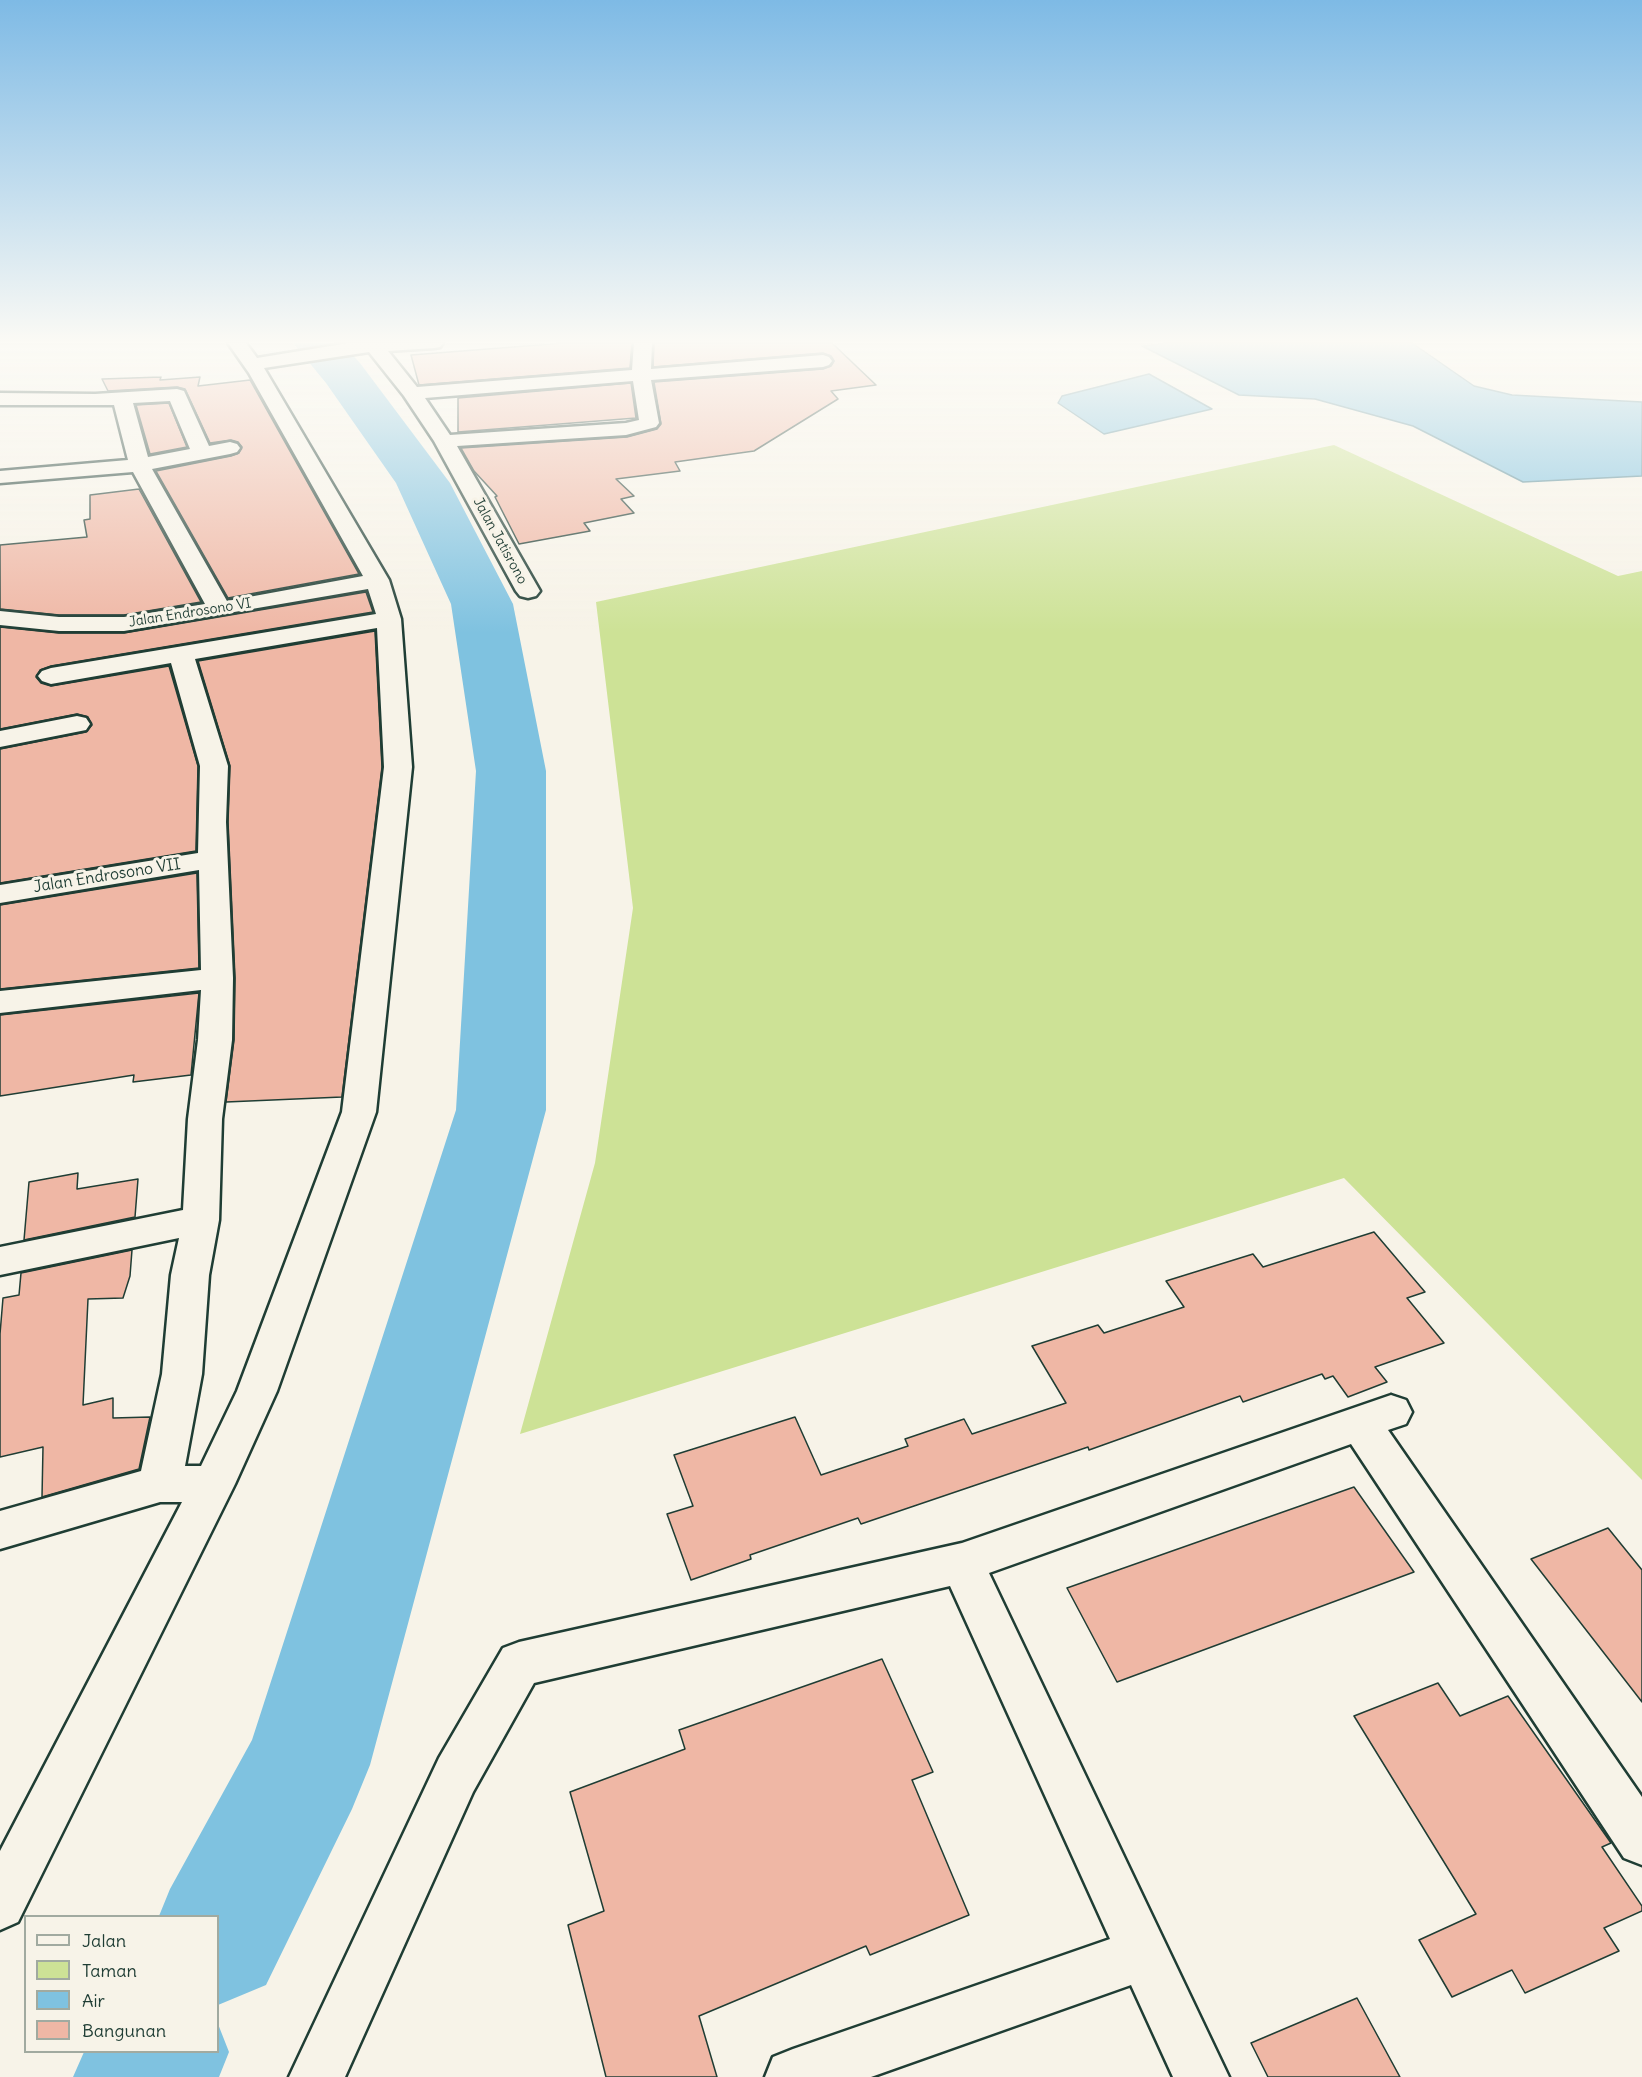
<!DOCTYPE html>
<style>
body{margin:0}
#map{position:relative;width:1642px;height:2077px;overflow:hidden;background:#f7f3e8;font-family:Delius,sans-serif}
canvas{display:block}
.legend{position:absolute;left:24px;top:1915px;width:195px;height:138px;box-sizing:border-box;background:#f7f3e8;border:2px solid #a1aaa0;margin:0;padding:8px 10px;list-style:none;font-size:18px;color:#1f3d34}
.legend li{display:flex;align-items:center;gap:12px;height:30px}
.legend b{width:30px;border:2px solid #a1aaa0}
</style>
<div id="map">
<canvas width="1642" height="2077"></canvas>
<ul class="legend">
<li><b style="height:8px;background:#f7f3e8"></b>Jalan</li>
<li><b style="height:16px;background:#cde296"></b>Taman</li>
<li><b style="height:16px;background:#7fc2e0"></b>Air</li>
<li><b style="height:16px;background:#efb7a5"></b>Bangunan</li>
</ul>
</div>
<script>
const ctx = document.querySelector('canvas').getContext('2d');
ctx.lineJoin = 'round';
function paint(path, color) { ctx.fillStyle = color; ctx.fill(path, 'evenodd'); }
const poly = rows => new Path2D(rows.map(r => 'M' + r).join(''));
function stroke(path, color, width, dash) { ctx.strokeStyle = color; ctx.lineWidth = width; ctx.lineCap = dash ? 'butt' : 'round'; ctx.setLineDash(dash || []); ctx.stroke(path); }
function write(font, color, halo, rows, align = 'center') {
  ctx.font = font + ' Delius,sans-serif'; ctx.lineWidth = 6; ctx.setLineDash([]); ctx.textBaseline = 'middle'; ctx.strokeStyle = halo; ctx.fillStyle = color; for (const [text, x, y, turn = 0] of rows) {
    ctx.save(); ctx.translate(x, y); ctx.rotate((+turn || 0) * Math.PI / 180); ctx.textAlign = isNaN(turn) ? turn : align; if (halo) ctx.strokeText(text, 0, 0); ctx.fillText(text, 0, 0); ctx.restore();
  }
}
paint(poly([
 [1334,445,1618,576,1642,571,1642,1480,1344,1178,520,1434,595,1163,633,908,596,602]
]), '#cde296');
const water = poly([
 [1168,343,1412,343,1474,386,1512,395,1642,402,1642,476,1523,482,1413,426,1315,399,1239,395,1142,346,1168,343],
 [1149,374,1212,409,1104,434,1058,403,1062,396,1149,374]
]);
paint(water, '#7fc2e0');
stroke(water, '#598d9b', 1.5);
paint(poly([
 [293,343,341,343,360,363,450,483,513,604,546,771,546,1110,370,1765,352,1809,266,1985,218,2005,218,1916,159,1916,170,1889,252,1740,456,1110,476,771,451,604,396,483,326,383,293,343],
 [218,2024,229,2052,219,2077,73,2077,84,2052,218,2052,218,2024]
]), '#7fc2e0');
const building = poly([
 [564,343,632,343,630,368,419,385,411,355,564,343],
 [654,343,832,343,876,385,831,391,838,399,754,451,675,462,680,471,616,479,634,496,621,499,634,513,584,523,590,531,519,544,495,497,497,496,474,471,461,448,627,437,657,429,661,424,654,382,823,369,831,366,834,361,831,356,823,353,653,367,654,343],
 [161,377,160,380,200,377,198,386,250,380,359,574,228,598,156,471,231,456,239,453,242,447,238,442,231,440,210,443,185,389,177,387,108,391,102,379,161,377],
 [631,383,636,418,458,432,458,398,631,383],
 [169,403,187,447,150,454,136,405,169,403],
 [139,489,201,602,124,615,59,615,0,609,0,545,87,537,84,520,90,519,90,495,139,489],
 [366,592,373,612,51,666,40,670,36,677,41,683,51,686,169,666,198,766,196,851,0,883,0,749,86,732,92,725,88,717,77,714,0,729,0,627,59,633,124,633,366,592],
 [375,631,382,767,342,1097,226,1102,234,1040,235,978,228,822,230,766,198,661,375,631],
 [197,873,199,968,0,989,0,905,197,873],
 [199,993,191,1075,133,1082,134,1075,0,1096,0,1015,199,993],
 [78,1173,77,1189,138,1179,135,1217,24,1240,29,1182,78,1173],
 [1374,1232,1425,1292,1407,1298,1444,1343,1375,1367,1387,1382,1348,1397,1333,1376,1325,1379,1322,1374,1243,1402,1240,1396,1089,1450,1088,1447,861,1524,858,1518,750,1555,751,1559,691,1580,667,1514,693,1506,674,1455,795,1417,821,1475,908,1446,905,1439,964,1419,972,1434,1066,1403,1032,1346,1098,1325,1104,1333,1184,1307,1166,1281,1253,1254,1263,1267,1374,1232],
 [132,1250,130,1276,123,1298,88,1299,83,1405,113,1398,113,1418,150,1417,139,1469,42,1497,43,1447,0,1457,0,1334,3,1298,19,1295,21,1273,132,1250],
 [1354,1487,1414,1572,1117,1682,1067,1588,1354,1487],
 [1608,1528,1642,1570,1642,1702,1531,1559,1608,1528],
 [882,1659,933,1772,912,1780,969,1915,870,1955,866,1946,699,2016,717,2077,606,2077,568,1925,604,1911,570,1792,685,1749,679,1730,882,1659],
 [1438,1683,1460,1716,1508,1696,1611,1843,1602,1847,1642,1906,1642,1911,1604,1928,1619,1951,1525,1993,1512,1970,1452,1997,1419,1940,1476,1914,1354,1716,1438,1683],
 [1357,1998,1400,2077,1268,2077,1251,2043,1357,1998]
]);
paint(building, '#efb7a5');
stroke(building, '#1f3d34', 1.5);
const minor = poly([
 [228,343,246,343,257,358,349,343,443,343,440,347,434,348,388,351,417,387,632,370,634,343,652,343,651,369,823,355,829,357,832,361,829,365,823,367,651,380,659,423,656,427,626,435,457,446,540,591,536,596,528,598,520,596,516,591,434,441,404,396,369,352,264,368,389,580,401,619,412,767,376,1112,277,1391,235,1484,18,1922,0,1930,0,1851,182,1502,160,1502,0,1549,0,1511,141,1471,162,1374,171,1275,179,1238,0,1275,0,1247,183,1210,188,1119,198,1040,201,990,0,1013,0,991,201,970,199,870,0,903,0,885,198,853,200,766,171,663,51,684,42,681,38,676,42,671,51,668,376,614,368,589,124,631,59,631,0,625,0,611,59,617,124,617,205,604,133,472,0,483,0,471,128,460,114,405,0,405,0,393,95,394,177,389,184,391,209,446,230,442,237,444,240,448,237,452,230,454,152,469,227,601,363,576,249,373,228,343],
 [633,381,639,420,626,423,450,435,425,398,633,381],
 [170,401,190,449,148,457,133,403,170,401],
 [377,628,384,767,342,1112,237,1391,201,1466,185,1466,202,1374,209,1275,219,1220,222,1119,232,1040,233,978,226,822,228,766,195,659,377,628],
 [77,716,86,718,90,724,86,730,0,747,0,731,77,716],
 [1391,1395,1406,1400,1412,1412,1406,1424,1388,1430,1642,1797,1642,1865,1624,1858,1351,1444,989,1573,1229,2077,1173,2077,1131,1985,871,2077,765,2077,773,2057,793,2049,1110,1939,950,1586,534,1683,473,1792,345,2077,289,2077,439,1758,503,1648,519,1642,962,1543,1391,1395]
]);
stroke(minor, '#1f3d34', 5);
paint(minor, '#f7f3e8');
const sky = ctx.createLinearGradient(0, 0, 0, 633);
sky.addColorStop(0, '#7ebae5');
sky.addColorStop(0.54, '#fbfaf5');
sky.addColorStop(1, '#fbfaf500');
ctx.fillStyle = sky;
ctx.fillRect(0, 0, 1642, 633);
write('14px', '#1f3d34', '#f7f3e8', [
 ["Jalan Jatisrono",500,541,61],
 ["Jalan Endrosono VI",190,613,-9]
]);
write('16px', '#1f3d34', '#f7f3e8', [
 ["Jalan Endrosono VII",107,876,-9]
]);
</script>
